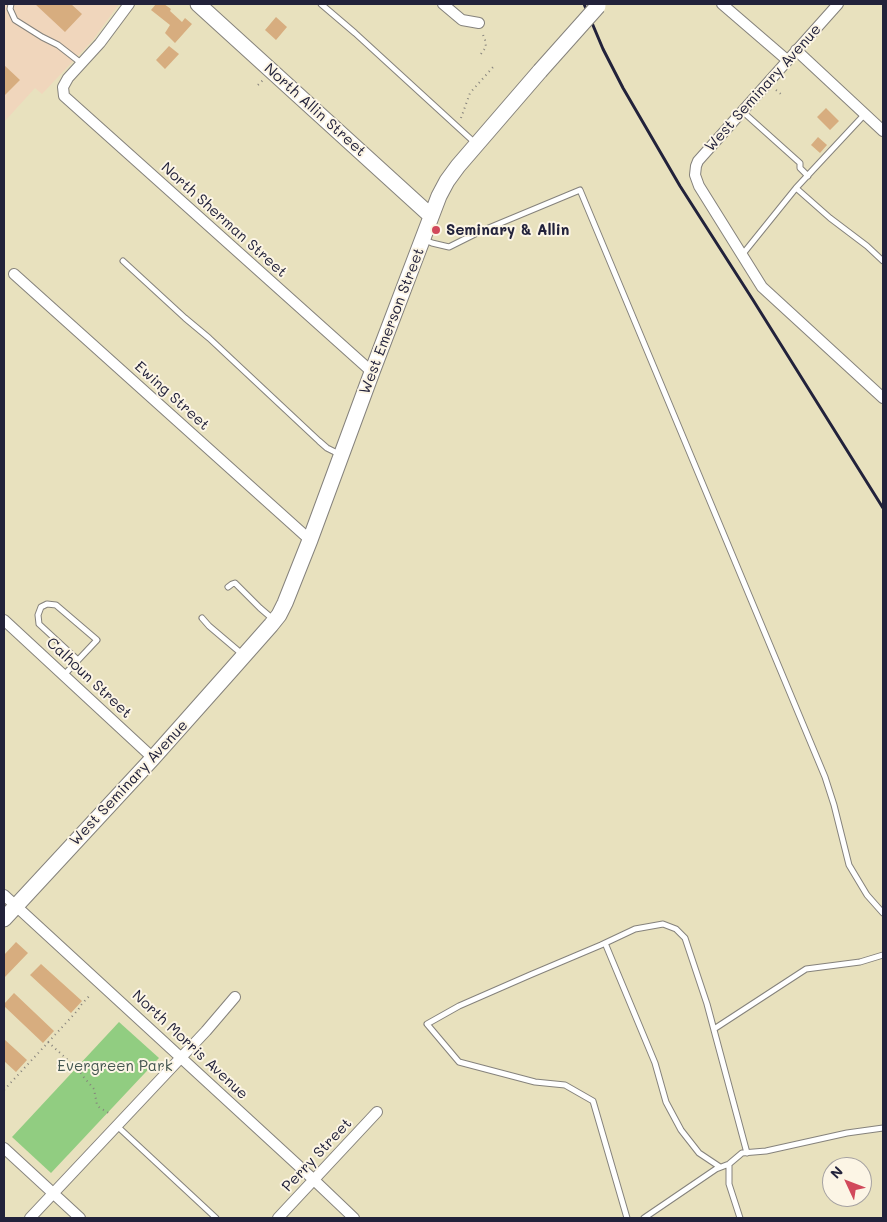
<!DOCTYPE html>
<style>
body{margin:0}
#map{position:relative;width:887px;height:1222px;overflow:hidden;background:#e8e1be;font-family:Mali,sans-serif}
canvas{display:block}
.frame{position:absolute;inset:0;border:5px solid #22223b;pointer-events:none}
.north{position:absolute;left:822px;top:1157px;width:50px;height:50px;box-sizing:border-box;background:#fcf5e5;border:1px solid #a5a1a1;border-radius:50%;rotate:313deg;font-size:14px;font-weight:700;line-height:20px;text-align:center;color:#22223b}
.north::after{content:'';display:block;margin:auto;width:18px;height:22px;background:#d1495b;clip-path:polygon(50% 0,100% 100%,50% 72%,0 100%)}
</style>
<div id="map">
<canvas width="887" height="1222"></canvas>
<div class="frame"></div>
<div class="north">N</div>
</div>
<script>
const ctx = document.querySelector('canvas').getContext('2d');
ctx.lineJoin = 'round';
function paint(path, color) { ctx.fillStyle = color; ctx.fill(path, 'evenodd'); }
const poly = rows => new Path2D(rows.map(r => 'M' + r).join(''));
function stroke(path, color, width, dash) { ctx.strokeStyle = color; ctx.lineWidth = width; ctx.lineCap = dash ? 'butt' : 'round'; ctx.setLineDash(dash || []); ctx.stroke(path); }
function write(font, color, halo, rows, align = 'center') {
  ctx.font = font + ' Mali,sans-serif'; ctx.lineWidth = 4; ctx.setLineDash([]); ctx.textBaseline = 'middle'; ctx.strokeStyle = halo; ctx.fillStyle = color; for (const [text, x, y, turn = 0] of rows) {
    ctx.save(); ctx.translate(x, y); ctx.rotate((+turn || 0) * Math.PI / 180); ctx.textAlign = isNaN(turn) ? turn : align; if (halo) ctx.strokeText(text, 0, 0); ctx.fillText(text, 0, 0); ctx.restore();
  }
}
paint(poly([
 [4,4,119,4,93,40,42,94,35,88,4,122]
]), '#f0d6bc');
paint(poly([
 [119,1022,159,1058,51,1173,12,1137]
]), '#91cd81');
paint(poly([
 [35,4,71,4,82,14,65,32],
 [156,4,164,4,171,9,170,11,182,22,185,18,192,24,175,43,165,33,170,25,151,10],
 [276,17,287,27,276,40,265,30],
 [169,46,179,54,165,69,156,60],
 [4,65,20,80,4,96],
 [826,108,839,121,830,130,817,117],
 [818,137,827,145,820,153,811,145],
 [16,942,28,953,4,978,4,955],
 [41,964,82,1001,71,1013,30,975],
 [14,993,54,1031,43,1043,4,1006,4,1004],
 [4,1039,27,1060,16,1072,4,1061]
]), '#d7ad7f');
const lane = poly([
 [11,4,10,9,15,20,42,37,58,45,81,63],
 [321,4,355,33,474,142],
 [742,111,800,163,800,168,808,176],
 [796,188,830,218,867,246,883,261],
 [423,239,432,243,449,247,479,232,580,190,825,777,834,805,849,865,867,895,883,913],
 [742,255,796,188,865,114],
 [123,261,185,318,209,338,319,441,327,448,339,454],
 [228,587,232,584,235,583,260,608,274,620],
 [202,618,209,626,242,654],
 [64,675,97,640,56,605,47,604,41,607,38,615,39,624,78,660],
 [605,943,655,1063,666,1102,681,1130,699,1153,720,1167],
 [714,1029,806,969,860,962,883,955],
 [117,1126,216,1218],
 [729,1164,729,1184,740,1218],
 [627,1218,593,1101,565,1085,535,1082,459,1062,427,1024,459,1006,530,975,601,945,635,929,663,924,676,929,685,938,707,1004,747,1153],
 [644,1218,716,1169,729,1164,742,1153,766,1151,847,1133,883,1128]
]);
const street = poly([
 [129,4,100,43,68,78,63,87,64,96,372,372],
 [443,4,462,20,479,23],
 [722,4,787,60],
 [838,4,698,161,696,166,695,175,699,186,762,287,883,398],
 [796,50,883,131],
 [14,274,310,540],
 [4,620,153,758],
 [4,895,314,1180,354,1218],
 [4,1148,80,1218],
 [30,1218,206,1031,235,997],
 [278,1218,377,1112]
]);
const secondary = poly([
 [198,4,431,216],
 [4,919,153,758,233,668,271,625,279,615,285,603,310,540,372,372,439,196,447,181,458,166,540,71]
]);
stroke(lane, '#85827c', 7);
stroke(street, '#85827c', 12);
stroke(secondary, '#85827c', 17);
stroke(poly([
 [481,54,486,47,485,40,482,32],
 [258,85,263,80],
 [776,90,782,95],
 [461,118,470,93,494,66],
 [48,1042,80,1071,82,1075,94,1089,97,1105,100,1108,109,1113],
 [4,1090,78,1010,81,1005,91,994]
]), '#85827c', 2, [1, 4]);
stroke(lane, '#fff', 5);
stroke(street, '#fff', 10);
stroke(secondary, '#fff', 15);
stroke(poly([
 [584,4,603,49,623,88,680,186,753,300,883,508]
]), '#22223b', 3);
const secondaryBridge = poly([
 [540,71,598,6]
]);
stroke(secondaryBridge, '#85827c', 17, []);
stroke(secondaryBridge, '#fff', 15);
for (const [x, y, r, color] of [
 [436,230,5,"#d1495b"]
]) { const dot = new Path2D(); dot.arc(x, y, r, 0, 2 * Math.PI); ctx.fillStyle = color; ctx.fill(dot); stroke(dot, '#fcf5e5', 2); }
write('15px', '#22223b', '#fcf5e5', [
 ["West Seminary Avenue",763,88,-48],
 ["North Allin Street",315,110,42],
 ["North Sherman Street",224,220,42],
 ["West Emerson Street",392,321,-69],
 ["Ewing Street",172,396,42],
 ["Calhoun Street",89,678,43],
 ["West Seminary Avenue",129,783,-47],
 ["North Morris Avenue",190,1045,43],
 ["Perry Street",317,1155,-47]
]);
write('bold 15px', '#22223b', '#fcf5e5', [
 ["Seminary & Allin",446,230]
], 'left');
write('15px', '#435550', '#fcf5e5', [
 ["Evergreen Park",115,1066]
]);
</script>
